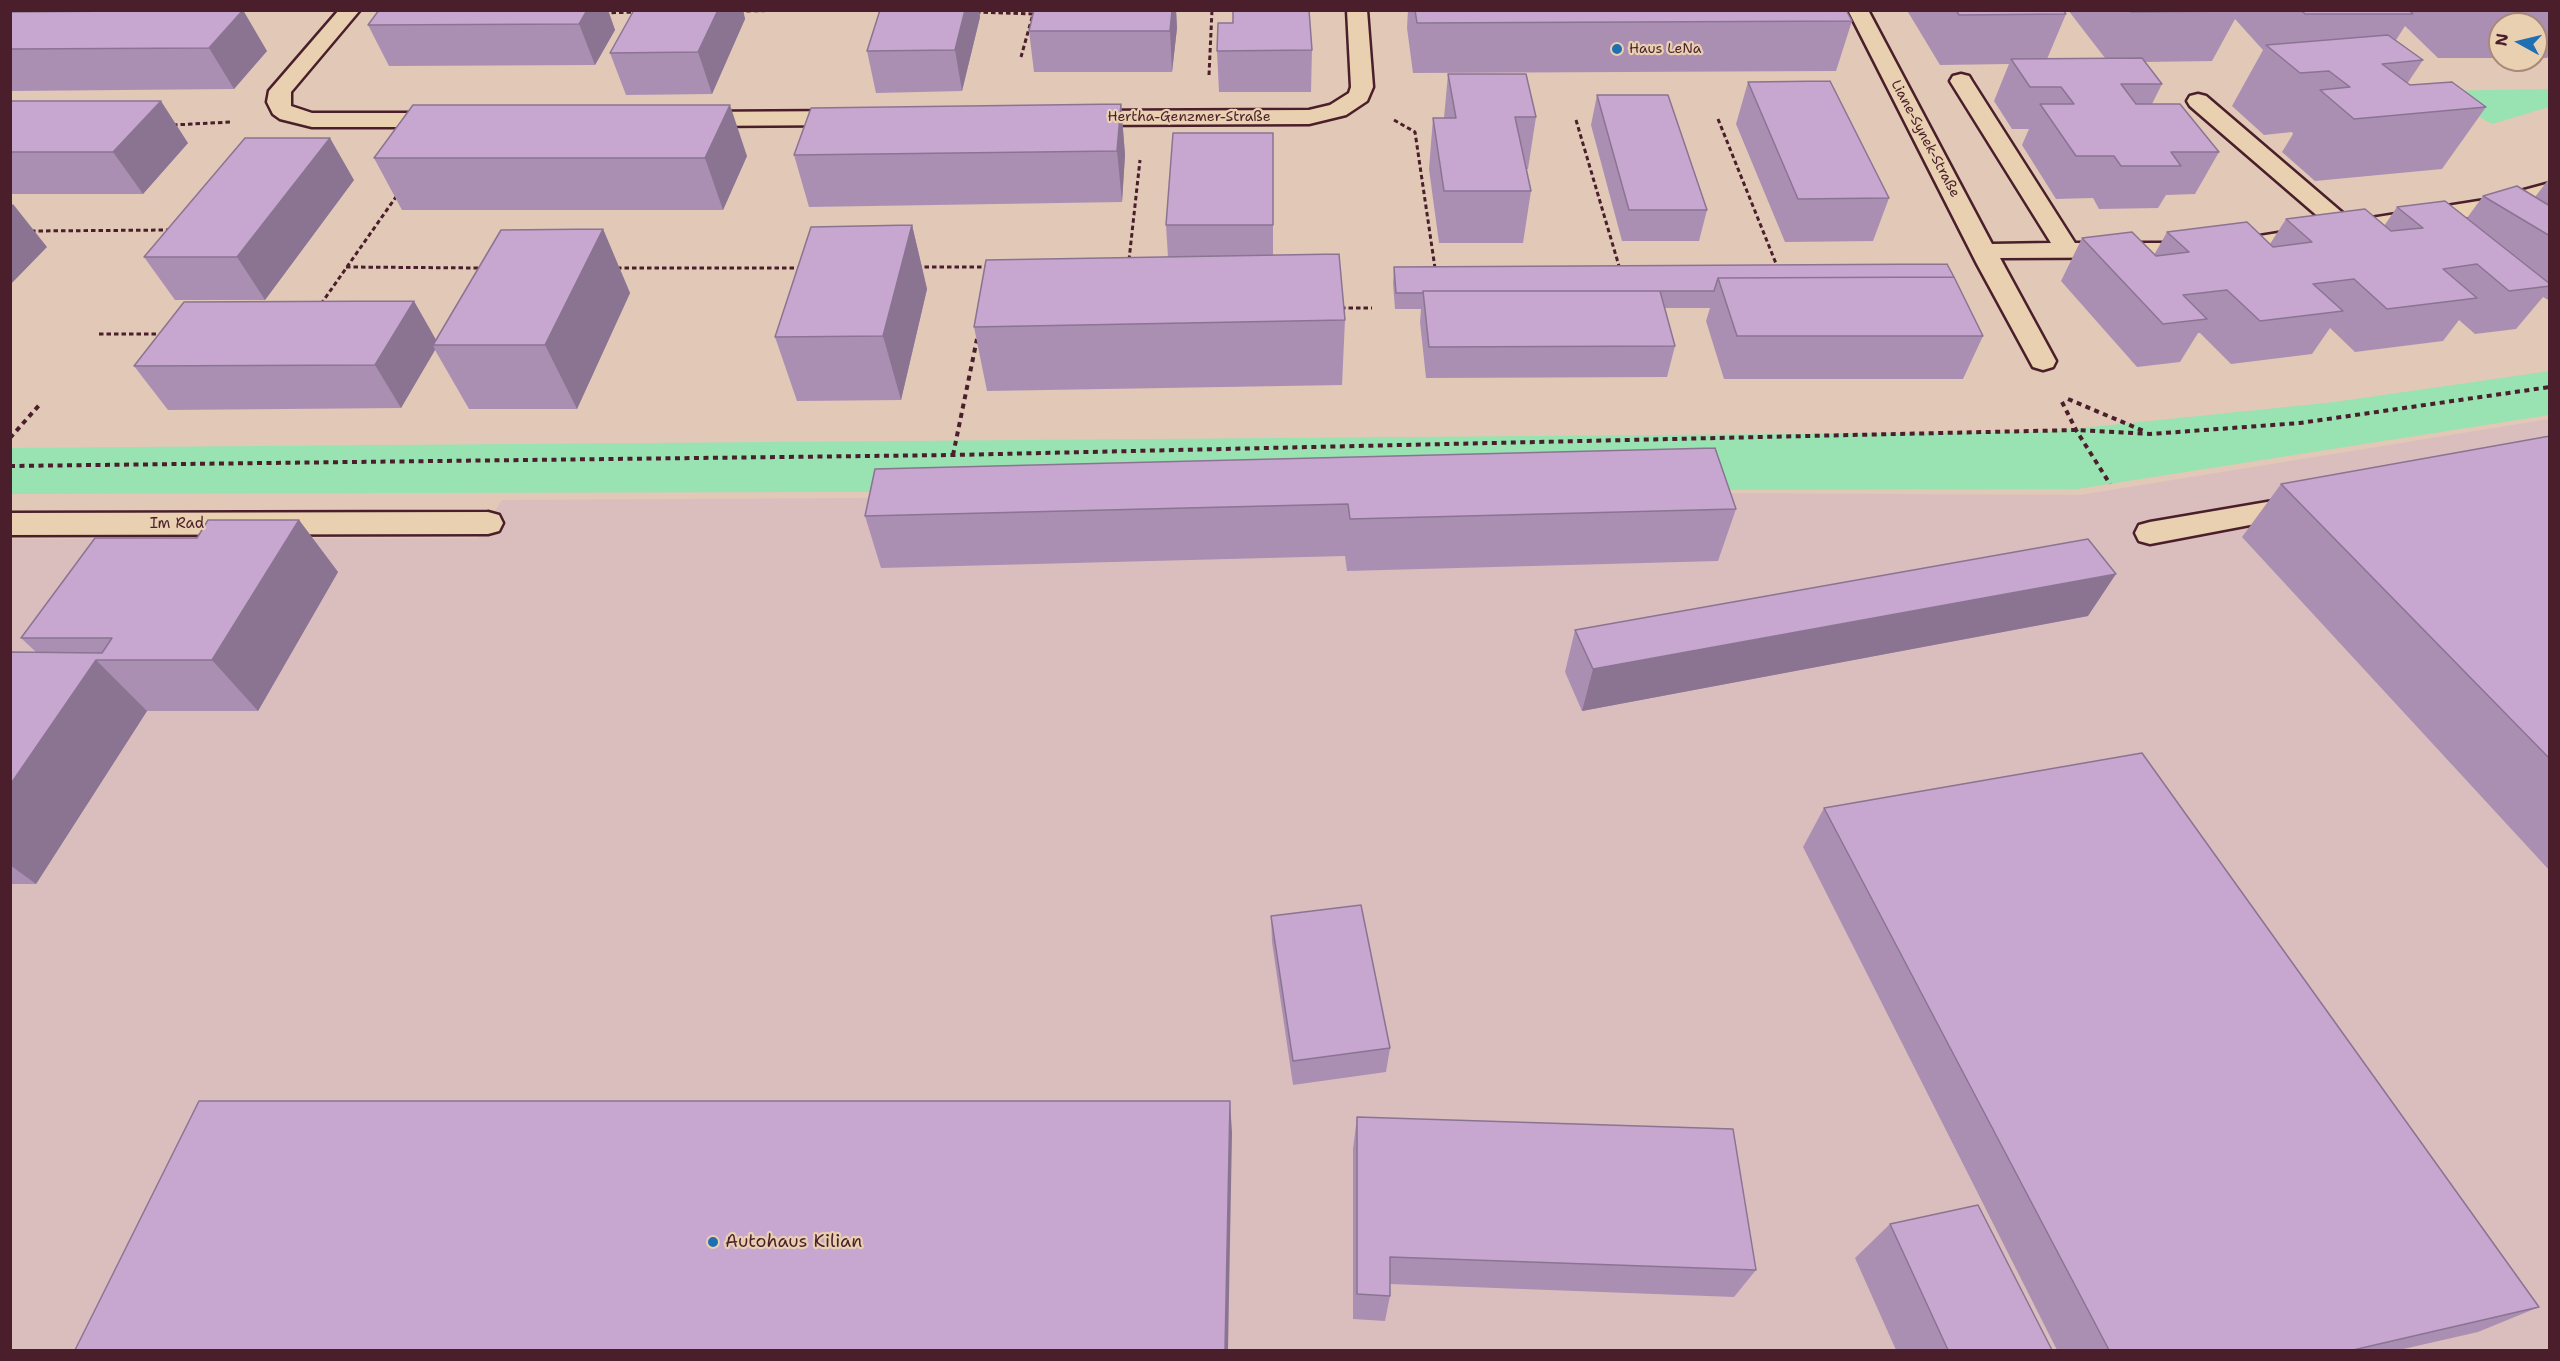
<!DOCTYPE html>
<meta charset="utf-8">
<style>
body{margin:0}
#map{position:relative;width:2560px;height:1361px;overflow:hidden;background:#e2c8b7;font-family:"Shantell Sans",sans-serif}
canvas{display:block}
.frame{position:absolute;inset:0;border:12px solid #4a1f2b;pointer-events:none}
.north{position:absolute;left:2488px;top:12px;width:60px;height:60px;box-sizing:border-box;background:#e9d0b1;border:2px solid #a9897b;border-radius:50%;rotate:278deg;font-size:16px;font-weight:700;line-height:24px;text-align:center;color:#4a1f2b}
.north::after{content:'';display:block;margin:auto;width:21px;height:27px;background:#1f6fb2;clip-path:polygon(50% 0,100% 100%,50% 72%,0 100%)}
</style>
<div id="map">
<canvas width="2560" height="1361"></canvas>
<div class="frame"></div>
<div class="north">N</div>
</div>
<script>
const ctx = document.querySelector('canvas').getContext('2d');
ctx.lineJoin = 'round';
function paint(path, color) { ctx.fillStyle = color; ctx.fill(path, 'evenodd'); }
const poly = rows => new Path2D(rows.map(r => 'M' + r).join(''));
function stroke(path, color, width, dash) { ctx.strokeStyle = color; ctx.lineWidth = width; ctx.lineCap = dash ? 'butt' : 'round'; ctx.setLineDash(dash || []); ctx.stroke(path); }
function write(font, color, halo, rows, align = 'center') {
  ctx.font = font + ' "Shantell Sans",sans-serif'; ctx.lineWidth = 4.5; ctx.setLineDash([]); ctx.textBaseline = 'middle'; ctx.strokeStyle = halo; ctx.fillStyle = color; for (const [text, x, y, turn = 0] of rows) {
    ctx.save(); ctx.translate(x, y); ctx.rotate((+turn || 0) * Math.PI / 180); ctx.textAlign = isNaN(turn) ? turn : align; if (halo) ctx.strokeText(text, 0, 0); ctx.fillText(text, 0, 0); ctx.restore();
  }
}
paint(poly([
 [2549,419,2549,1350,11,1350,10,539,478,538,502,500,1707,493,2080,495]
]), '#dabebe');
paint(poly([
 [2549,89,2549,107,2492,124,2435,91],
 [2550,371,2549,415,2077,489,11,494,10,448,2043,432,2335,402]
]), '#99e2b1');
const minor = poly([
 [339,10,360,10,291,92,291,106,312,113,446,113,454,115,457,120,454,125,446,127,312,127,280,119,273,114,267,102,269,91,339,10],
 [1347,10,1367,10,1373,87,1367,101,1346,115,1309,124,1076,125,1068,123,1065,118,1068,113,1076,111,1309,110,1330,105,1349,93,1351,87,1347,10],
 [1848,10,1868,10,1992,244,2051,243,1950,81,1953,76,1961,74,1969,76,1972,81,2075,243,2216,243,2328,225,2190,106,2187,101,2190,96,2198,94,2206,96,2352,221,2491,199,2550,183,2550,198,2493,213,2216,257,2000,258,2056,361,2053,367,2043,370,2033,367,1977,264,1848,10],
 [854,111,862,113,865,118,862,123,854,125,689,126,681,124,678,119,681,114,689,112,854,111],
 [2302,496,2313,499,2317,506,2313,513,2150,544,2139,541,2135,533,2139,525,2150,522,2302,496],
 [488,512,499,515,503,523,499,531,488,534,10,535,10,513,488,512]
]);
stroke(minor, '#4a1f2b', 5);
stroke(poly([
 [870,10,884,11],
 [739,11,808,10],
 [976,12,1033,14,1021,57],
 [604,13,636,12],
 [1209,75,1212,10],
 [1718,119,1777,266],
 [1394,120,1415,132,1435,268],
 [1576,120,1619,266],
 [173,125,231,122],
 [31,231,171,230],
 [1129,260,1140,160],
 [346,267,482,268],
 [917,267,987,267],
 [617,268,801,268],
 [321,304,398,194],
 [1341,308,1372,308],
 [99,334,165,334]
]), '#4a1f2b', 3, [4.5, 3]);
stroke(poly([
 [2068,399,2146,432],
 [2062,402,2076,430,2110,484],
 [10,438,41,403],
 [953,455,977,339],
 [10,466,953,455,2076,430,2150,434,2300,423,2550,387]
]), '#4a1f2b', 4, [5, 4.5]);
paint(minor, '#e9d0b1');
paint(poly([
 [379,10,608,10,615,30,595,65,389,66,368,25],
 [634,10,743,10,745,19,712,94,626,95,610,53],
 [880,10,979,10,980,17,962,91,876,93,867,51],
 [1034,10,1176,10,1177,28,1172,72,1034,72,1029,31],
 [1408,10,1846,10,1852,21,1836,71,1413,73,1407,28],
 [1909,10,2063,10,2066,14,2047,59,2105,58,2068,10,2550,10,2550,54,2547,58,2536,58,2536,24,2500,24,2500,58,2438,58,2405,26,2396,40,2423,60,2407,84,2410,85,2486,107,2442,169,2315,181,2282,152,2293,134,2292,132,2264,135,2232,106,2263,50,2235,19,2212,61,2144,62,2162,84,2152,104,2219,152,2195,194,2166,195,2158,208,2099,209,2093,198,2056,199,2022,145,2029,129,2012,129,1994,101,2009,64,1940,65,1908,12],
 [10,12,267,51,234,89,10,91],
 [1312,50,1311,92,1219,92,1217,51],
 [1448,74,1536,117,1528,169,1526,169,1531,191,1523,243,1439,243,1429,169,1433,118,1444,118],
 [1748,82,1889,198,1873,241,1785,242,1736,124],
 [1597,95,1707,210,1699,241,1622,241,1591,125],
 [10,101,188,143,143,194,10,194],
 [1121,104,1125,155,1122,202,809,207,794,155],
 [1273,133,1273,255,1345,320,1342,385,987,391,974,327,1168,257,1166,225],
 [747,156,723,210,402,210,374,158],
 [354,180,265,300,175,300,144,257],
 [2548,180,2550,180,2550,301,2543,297,2516,329,2475,334,2459,320,2443,341,2355,352,2330,328,2312,354,2231,364,2200,333,2198,333,2180,362,2137,367,2061,281,2082,238,2154,255,2167,232,2270,244,2286,219,2384,226,2397,207,2467,218,2483,196,2535,197],
 [912,225,927,289,901,400,797,401,775,337],
 [603,229,630,293,577,409,469,409,435,350,401,408,168,410,134,366,436,340],
 [1947,264,1983,336,1963,379,1724,379,1706,321,1710,308,1664,308,1675,346,1667,377,1426,378,1420,322,1421,309,1395,309,1393,283,1394,267],
 [2550,436,2550,871,2242,537,2281,484],
 [875,469,1736,509,1718,561,1347,571,1345,556,881,568,865,516],
 [299,520,338,572,258,711,147,711,36,884,10,884,10,652,36,652,21,638,197,538],
 [2088,616,1582,711,1565,672,1575,630],
 [1824,808,2539,1307,2478,1332,2399,1350,2057,1350,1803,847],
 [1271,916,1390,1048,1386,1072,1293,1085,1272,942],
 [1357,1117,1756,1270,1734,1297,1390,1284,1390,1296,1385,1321,1353,1319,1353,1149],
 [1890,1224,2052,1350,1896,1350,1855,1258]
]), '#ab8fb3');
paint(poly([
 [243,10,267,51,234,89,209,48],
 [587,10,608,10,615,30,595,65,579,24],
 [718,10,743,10,745,19,712,94,698,52],
 [965,10,979,10,980,17,962,91,955,50],
 [1172,10,1176,10,1177,28,1172,72,1170,31],
 [161,101,188,143,143,194,113,152],
 [1121,104,1125,155,1122,202,1117,151],
 [730,105,747,156,723,210,705,158],
 [330,138,354,180,265,300,237,257],
 [13,204,47,247,10,285,10,207],
 [912,225,927,289,901,400,883,336],
 [603,229,630,293,577,409,545,345],
 [414,301,439,345,433,345,435,350,401,408,375,365],
 [299,520,338,572,258,711,212,660],
 [2116,574,2088,616,1582,711,1593,669],
 [96,660,147,711,36,884,10,865,10,785],
 [1230,1101,1232,1133,1228,1350,1225,1350]
]), '#8b7492');
const building = poly([
 [243,10,209,48,10,49,10,12,243,10],
 [379,10,587,10,579,24,368,25,379,10],
 [634,10,718,10,698,52,610,53,634,10],
 [880,10,965,10,955,50,867,51,880,10],
 [1034,10,1172,10,1170,31,1029,31,1034,10],
 [1233,10,1309,10,1312,50,1217,51,1218,23,1233,23,1233,10],
 [1415,10,1846,10,1852,21,1417,23,1415,10],
 [1956,10,2063,10,2066,14,1959,15,1956,10],
 [2129,10,2238,10,2239,11,2131,12,2129,10],
 [2301,10,2409,10,2413,14,2305,14,2301,10],
 [2388,35,2423,60,2382,64,2410,85,2452,82,2486,107,2354,119,2320,90,2350,87,2329,71,2300,73,2266,45,2388,35],
 [2142,58,2162,84,2121,84,2136,104,2180,104,2219,152,2171,152,2181,166,2121,166,2114,156,2076,156,2040,104,2074,104,2061,87,2030,87,2011,59,2142,58],
 [1448,74,1526,74,1536,117,1515,117,1531,191,1444,191,1433,118,1456,118,1448,74],
 [1830,81,1889,198,1798,199,1748,82,1830,81],
 [1597,95,1668,95,1707,210,1629,210,1597,95],
 [10,101,161,101,113,152,10,152,10,101],
 [1121,104,1117,151,794,155,811,108,1121,104],
 [413,105,730,105,705,158,374,158,413,105],
 [1173,133,1273,133,1273,225,1166,225,1173,133],
 [245,138,330,138,237,257,144,257,245,138],
 [2517,186,2550,206,2550,236,2483,196,2517,186],
 [2445,201,2550,284,2550,286,2509,291,2477,264,2443,269,2477,298,2387,309,2354,279,2313,284,2343,311,2260,321,2227,290,2183,295,2207,319,2163,324,2082,238,2132,232,2156,256,2189,252,2167,232,2247,222,2273,247,2312,242,2286,219,2365,209,2391,231,2411,229,2423,228,2397,207,2445,201],
 [912,225,883,336,775,337,811,227,912,225],
 [603,229,545,345,433,345,501,230,603,229],
 [1339,254,1345,320,974,327,986,260,1339,254],
 [1947,264,1954,277,1718,278,1714,291,1423,291,1423,293,1396,293,1394,267,1947,264],
 [1954,277,1983,336,1737,336,1718,278,1954,277],
 [1423,291,1660,291,1675,346,1429,347,1423,291],
 [414,301,375,365,134,366,184,302,414,301],
 [2550,436,2550,759,2281,484,2550,436],
 [1715,448,1736,509,1350,519,1348,504,865,516,875,469,1715,448],
 [208,520,299,520,212,660,96,660,10,785,10,652,102,653,112,638,21,638,95,538,197,538,208,520],
 [2088,539,2116,574,1593,669,1575,630,2088,539],
 [2142,753,2539,1307,2353,1350,2109,1350,1824,808,2142,753],
 [1361,905,1390,1048,1293,1061,1271,916,1361,905],
 [199,1101,1230,1101,1225,1350,75,1350,199,1101],
 [1357,1117,1733,1129,1756,1270,1390,1257,1390,1296,1357,1294,1357,1117],
 [1978,1205,2052,1350,1948,1350,1890,1224,1978,1205]
]);
paint(building, '#c7a6d0');
stroke(building, '#8b7492', 1.5);
for (const [x, y, r, color] of [
 [1617,49,6,"#1f6fb2"],
 [713,1242,6,"#1f6fb2"]
]) { const dot = new Path2D(); dot.arc(x, y, r, 0, 2 * Math.PI); ctx.fillStyle = color; ctx.fill(dot); stroke(dot, '#e9d0b1', 2); }
write('14px', '#4a1f2b', '#e9d0b1', [
 ["Haus LeNa",1629,49]
], 'left');
write('14px', '#4a1f2b', '#e9d0b1', [
 ["Hertha-Genzmer-Straße",1189,117],
 ["Liane-Synek-Straße",1925,139,62]
]);
write('15px', '#4a1f2b', '#e9d0b1', [
 ["Im Rad",177,524]
]);
write('18px', '#4a1f2b', '#e9d0b1', [
 ["Autohaus Kilian",725,1242]
], 'left');
</script>
